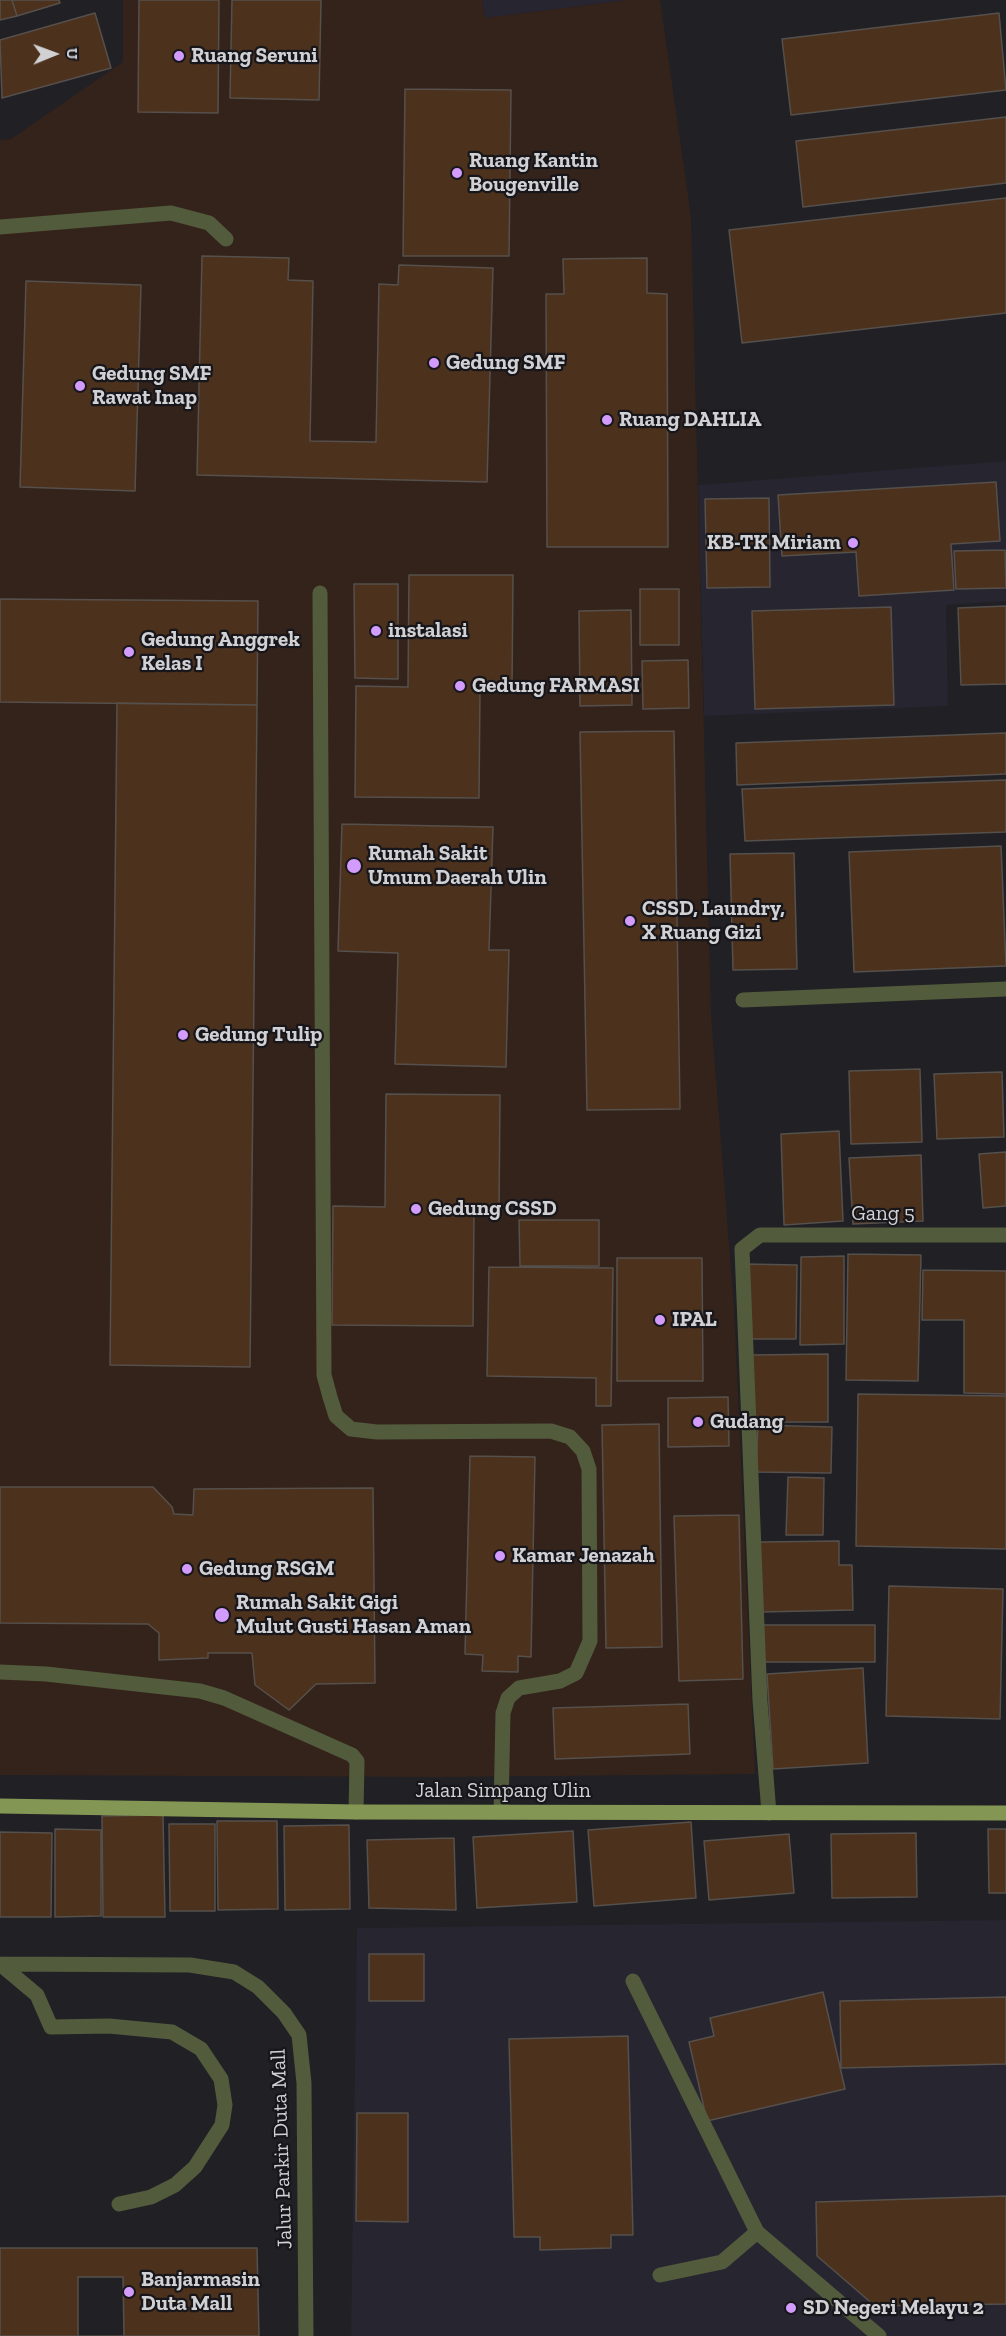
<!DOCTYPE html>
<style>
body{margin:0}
#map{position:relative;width:1006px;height:2336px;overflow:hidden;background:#202025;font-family:"Zilla Slab",serif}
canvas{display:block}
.north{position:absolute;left:24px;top:24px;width:60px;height:60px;-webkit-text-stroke:4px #17161b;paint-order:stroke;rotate:89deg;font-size:16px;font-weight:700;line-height:24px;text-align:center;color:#d1d1d4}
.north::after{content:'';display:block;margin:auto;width:21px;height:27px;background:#d1d1d4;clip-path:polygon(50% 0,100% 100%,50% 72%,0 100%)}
</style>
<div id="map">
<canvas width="1006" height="2336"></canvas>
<div class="north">U</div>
</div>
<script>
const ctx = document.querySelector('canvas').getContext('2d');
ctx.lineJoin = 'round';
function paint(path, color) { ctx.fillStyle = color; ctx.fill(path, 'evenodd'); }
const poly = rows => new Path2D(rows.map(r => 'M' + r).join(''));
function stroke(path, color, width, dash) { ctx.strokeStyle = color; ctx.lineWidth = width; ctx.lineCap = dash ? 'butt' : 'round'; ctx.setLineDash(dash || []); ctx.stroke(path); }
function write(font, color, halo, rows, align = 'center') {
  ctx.font = font + ' "Zilla Slab",serif'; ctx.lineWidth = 4.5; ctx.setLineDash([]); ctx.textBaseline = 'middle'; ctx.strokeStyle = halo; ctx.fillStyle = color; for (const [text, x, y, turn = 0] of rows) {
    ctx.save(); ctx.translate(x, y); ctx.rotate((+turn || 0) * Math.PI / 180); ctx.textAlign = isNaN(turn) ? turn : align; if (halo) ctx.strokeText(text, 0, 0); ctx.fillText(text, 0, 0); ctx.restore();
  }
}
paint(poly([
 [482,0,628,0,485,18],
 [1006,461,1006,601,946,605,948,706,704,716,698,485],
 [1006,1920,1006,2336,351,2336,357,1928]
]), '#262530');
paint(poly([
 [123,0,482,0,485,18,628,0,660,0,691,217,711,1015,734,1308,755,1774,443,1777,0,1775,0,140,11,139,123,62]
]), '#34231b');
const building = poly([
 [0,0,12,0,17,16,0,20,0,0],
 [12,0,59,0,60,3,17,16,12,0],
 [139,0,219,0,218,113,138,112,139,0],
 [232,0,321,0,319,100,230,98,232,0],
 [95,13,111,68,2,98,0,40,95,13],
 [999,13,1006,90,791,115,782,39,999,13],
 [405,89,511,90,509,256,403,256,405,89],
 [1006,117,1006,183,803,207,796,141,1006,117],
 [1006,198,1006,313,742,343,729,230,1006,198],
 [202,256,289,258,288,280,313,281,310,441,376,442,379,284,398,285,399,265,493,268,487,482,197,475,202,256],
 [647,258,647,293,667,294,668,547,547,547,546,294,564,294,563,259,647,258],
 [26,281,141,285,135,491,20,487,26,281],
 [996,482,1000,541,951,544,954,590,859,596,856,552,782,556,778,495,996,482],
 [769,498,770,587,707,588,705,499,769,498],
 [1005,550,1006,588,956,589,954,551,1005,550],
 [409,575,513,575,512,688,480,688,479,798,355,797,356,686,408,687,409,575],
 [354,584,398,584,398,679,355,678,354,584],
 [640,589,679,589,679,645,640,645,640,589],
 [0,599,258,601,257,705,0,702,0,599],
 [1006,606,1006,684,961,685,958,608,1006,606],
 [891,607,894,705,755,709,752,611,891,607],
 [631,610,632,705,580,706,579,611,631,610],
 [688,660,689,708,643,709,642,661,688,660],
 [117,703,257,705,250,1367,110,1365,117,703],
 [674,731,680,1109,587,1110,580,732,674,731],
 [1006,733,1006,774,737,785,736,743,1006,733],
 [1006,780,1006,832,745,841,742,789,1006,780],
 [342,824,493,827,489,950,509,950,506,1067,395,1064,398,953,338,951,342,824],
 [1001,846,1006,966,854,972,849,852,1001,846],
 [794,853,797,969,733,970,730,854,794,853],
 [920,1069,922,1142,851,1144,849,1071,920,1069],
 [1002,1072,1004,1137,937,1139,934,1074,1002,1072],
 [386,1094,500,1095,499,1212,474,1212,473,1326,332,1325,333,1206,385,1207,386,1094],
 [839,1131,843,1221,784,1225,781,1134,839,1131],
 [1006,1152,1006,1206,983,1208,979,1154,1006,1152],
 [921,1155,923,1221,853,1224,849,1158,921,1155],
 [519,1220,599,1220,599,1266,520,1266,519,1220],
 [848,1254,921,1255,918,1381,846,1380,848,1254],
 [844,1256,844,1344,800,1345,801,1257,844,1256],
 [617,1258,702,1258,703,1381,617,1381,617,1258],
 [746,1264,797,1265,796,1339,745,1339,746,1264],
 [489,1267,613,1268,611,1406,596,1406,596,1378,487,1376,489,1267],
 [923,1270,1006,1271,1006,1394,964,1393,964,1320,922,1320,923,1270],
 [828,1354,828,1422,752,1422,752,1355,828,1354],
 [858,1394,1006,1396,1006,1549,856,1546,858,1394],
 [728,1397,729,1446,668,1447,668,1398,728,1397],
 [659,1424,662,1647,606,1648,602,1425,659,1424],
 [758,1425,832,1427,831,1473,756,1472,758,1425],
 [470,1456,535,1457,531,1657,518,1656,518,1672,482,1671,483,1655,465,1654,470,1456],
 [788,1477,824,1478,823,1535,786,1535,788,1477],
 [0,1487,153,1487,172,1507,174,1514,193,1515,194,1489,373,1488,375,1683,316,1684,289,1710,255,1685,252,1653,208,1653,208,1658,159,1660,159,1633,148,1624,0,1623,0,1487],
 [739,1515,743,1679,679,1681,674,1516,739,1515],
 [839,1541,839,1565,852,1565,853,1610,761,1612,760,1542,839,1541],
 [889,1586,1003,1589,1000,1719,886,1716,889,1586],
 [762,1625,875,1625,875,1662,762,1662,762,1625],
 [863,1668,868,1763,773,1769,767,1674,863,1668],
 [688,1704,690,1754,555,1759,553,1708,688,1704],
 [163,1815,165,1917,103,1917,102,1816,163,1815],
 [217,1821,277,1821,278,1909,218,1910,217,1821],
 [691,1822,696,1898,594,1906,588,1830,691,1822],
 [169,1824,215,1824,215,1911,170,1911,169,1824],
 [349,1825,350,1909,285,1910,284,1826,349,1825],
 [55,1829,101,1830,101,1916,55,1917,55,1829],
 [988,1829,1006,1829,1006,1893,989,1893,988,1829],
 [573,1831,577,1902,477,1908,473,1837,573,1831],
 [0,1832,52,1833,51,1917,0,1917,0,1832],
 [916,1833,917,1897,832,1898,831,1834,916,1833],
 [789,1834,794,1893,709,1900,704,1841,789,1834],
 [454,1838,456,1910,369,1908,367,1840,454,1838],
 [369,1954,424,1954,424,2001,369,2001,369,1954],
 [823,1992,845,2089,707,2121,689,2042,714,2036,710,2018,823,1992],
 [1006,1997,1006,2064,841,2068,840,2001,1006,1997],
 [628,2036,633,2235,611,2235,611,2248,540,2250,540,2237,514,2237,509,2039,628,2036],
 [357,2113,408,2113,408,2222,356,2221,357,2113],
 [1006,2196,1006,2304,875,2306,817,2256,816,2202,1006,2196],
 [0,2248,257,2248,259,2336,0,2336,0,2248],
 [78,2277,123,2277,124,2336,78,2336,78,2277]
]);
paint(building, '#4c311d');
stroke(building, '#56504c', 1.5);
stroke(poly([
 [0,227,171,213,209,223,226,239],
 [320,593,324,1375,330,1397,336,1416,351,1429,377,1432,551,1431,570,1437,583,1451,589,1469,590,1641,576,1673,560,1681,519,1688,508,1698,503,1713,501,1812],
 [743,1000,1006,989],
 [0,1672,46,1674,200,1691,224,1698,352,1755,357,1761,356,1812],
 [769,1813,760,1701,742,1249,760,1235,1006,1235],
 [0,1964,190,1965,234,1972,258,1987,284,2013,299,2035,304,2083,306,2336],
 [0,1964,37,1995,51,2027,109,2026,172,2032,201,2049,221,2079,225,2105,222,2125,195,2167,175,2185,151,2197,119,2204],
 [633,1981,757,2232,879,2336],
 [660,2275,722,2262,757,2232]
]), '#525b3c', 15);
stroke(poly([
 [0,1806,356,1812,1006,1813]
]), '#839653', 15);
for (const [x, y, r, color] of [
 [179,56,6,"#d39cfc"],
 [457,173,6,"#d39cfc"],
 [434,363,6,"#d39cfc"],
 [80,386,6,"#d39cfc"],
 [607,420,6,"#d39cfc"],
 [853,543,6,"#d39cfc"],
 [376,631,6,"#d39cfc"],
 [129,652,6,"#d39cfc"],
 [460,686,6,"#d39cfc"],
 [354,866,8,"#d39cfc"],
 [630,921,6,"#d39cfc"],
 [183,1035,6,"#d39cfc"],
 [416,1209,6,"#d39cfc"],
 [660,1320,6,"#d39cfc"],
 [698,1422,6,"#d39cfc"],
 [500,1556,6,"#d39cfc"],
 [187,1569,6,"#d39cfc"],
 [222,1615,8,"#d39cfc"],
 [129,2292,6,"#d39cfc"],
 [791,2308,6,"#d39cfc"]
]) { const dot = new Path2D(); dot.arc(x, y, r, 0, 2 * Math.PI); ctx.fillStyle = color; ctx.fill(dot); stroke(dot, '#17161b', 2); }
write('bold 21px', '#d1d1d4', '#17161b', [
 ["Ruang Seruni",191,56],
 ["Ruang Kantin",469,161],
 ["Bougenville",469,185],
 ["Gedung SMF",446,363],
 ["Gedung SMF",92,374],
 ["Rawat Inap",92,398],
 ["Ruang DAHLIA",619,420],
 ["KB-TK Miriam",841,543,"right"],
 ["instalasi",388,631],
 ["Gedung Anggrek",141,640],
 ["Kelas I",141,664],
 ["Gedung FARMASI",472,686],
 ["Rumah Sakit",368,854],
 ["Umum Daerah Ulin",368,878],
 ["CSSD, Laundry,",642,909],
 ["X Ruang Gizi",642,933],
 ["Gedung Tulip",195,1035],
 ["Gedung CSSD",428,1209],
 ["IPAL",672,1320],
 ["Gudang",710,1422],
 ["Kamar Jenazah",512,1556],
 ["Gedung RSGM",199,1569],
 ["Rumah Sakit Gigi",236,1603],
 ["Mulut Gusti Hasan Aman",236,1627],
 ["Banjarmasin",141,2280],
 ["Duta Mall",141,2304],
 ["SD Negeri Melayu 2",803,2308]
], 'left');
write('21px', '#d1d1d4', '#17161b', [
 ["Gang 5",883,1214],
 ["Jalan Simpang Ulin",503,1791],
 ["Jalur Parkir Duta Mall",282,2149,-92]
]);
</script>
